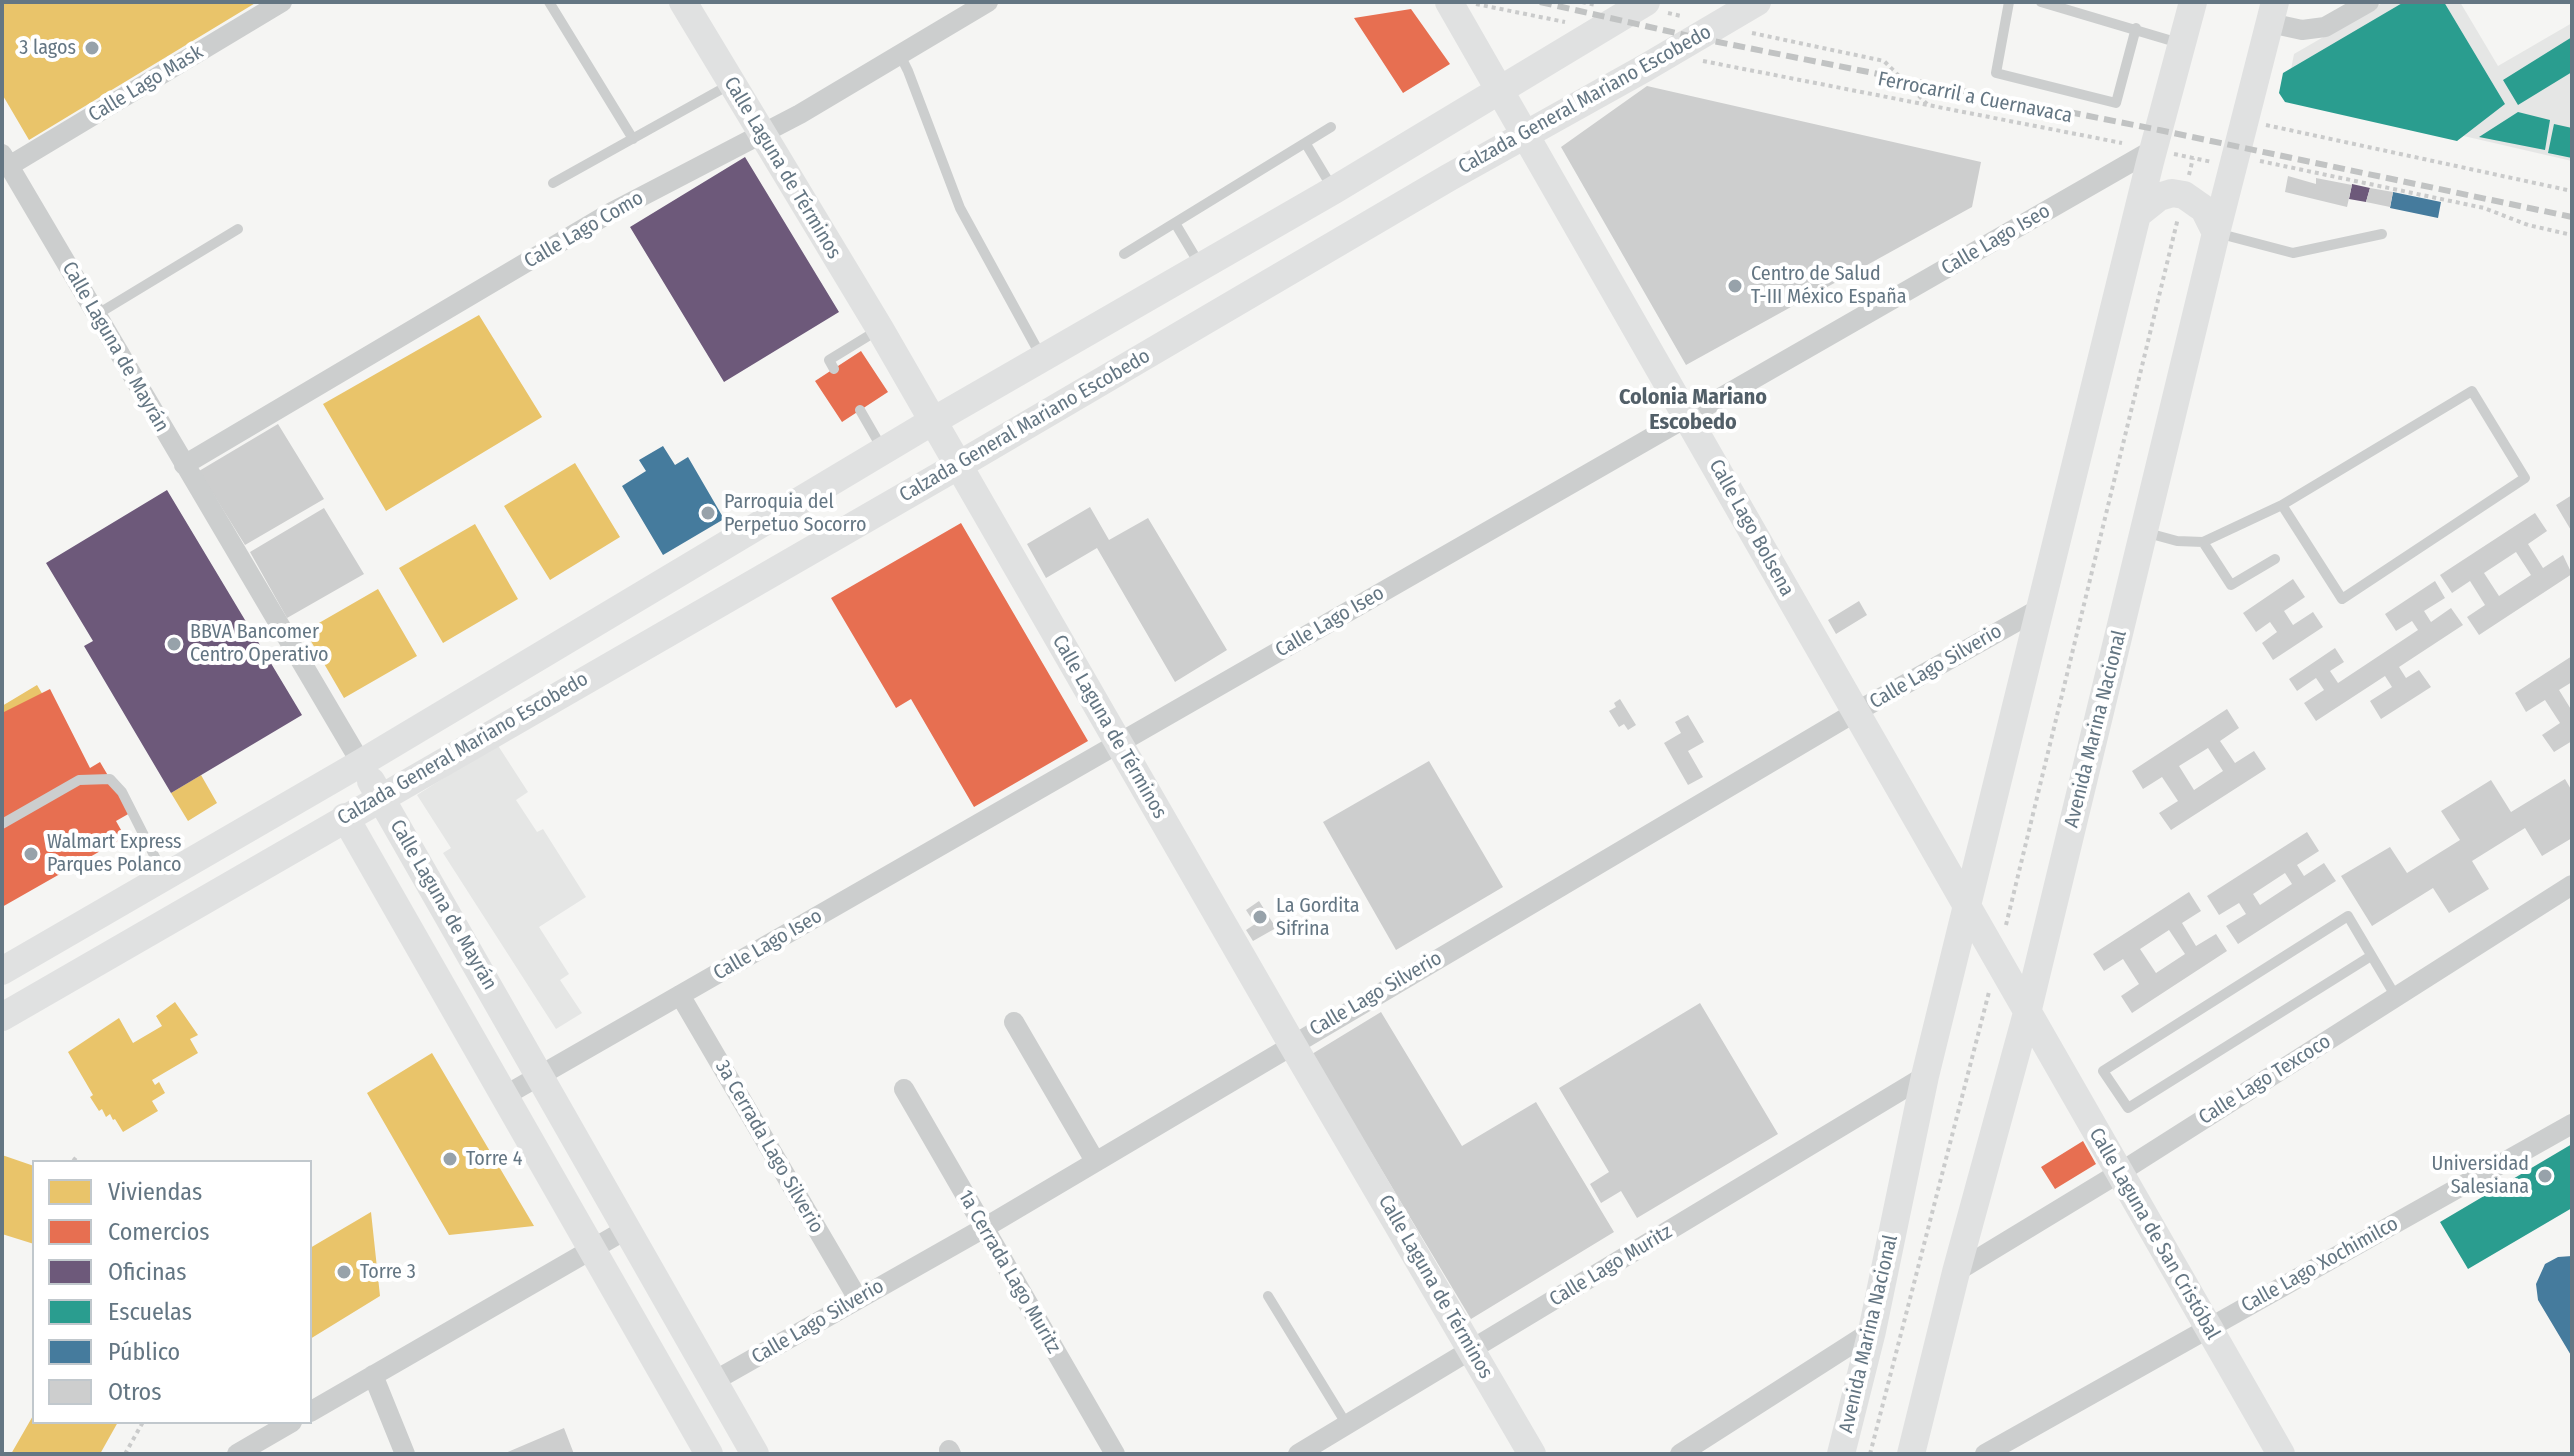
<!DOCTYPE html>
<meta charset="utf-8">
<style>
body{margin:0}
#map{position:relative;width:2574px;height:1456px;overflow:hidden;background:#f5f5f3;font-family:"Fira Sans Condensed",sans-serif}
canvas{display:block}
.frame{position:absolute;inset:0;border:4px solid #647683;pointer-events:none}
.legend{position:absolute;left:32px;top:1160px;width:280px;height:264px;box-sizing:border-box;background:#fff;border:2px solid #c1c8cd;margin:0;padding:10px 14px;list-style:none;font-size:24px;color:#647683}
.legend li{display:flex;align-items:center;gap:16px;height:40px}
.legend b{width:40px;border:2px solid #c1c8cd}
</style>
<div id="map">
<canvas width="2574" height="1456"></canvas>
<div class="frame"></div>
<ul class="legend">
<li><b style="height:22px;background:#e9c46a"></b>Viviendas</li>
<li><b style="height:22px;background:#e76f51"></b>Comercios</li>
<li><b style="height:22px;background:#6d597a"></b>Oficinas</li>
<li><b style="height:22px;background:#2a9d8f"></b>Escuelas</li>
<li><b style="height:22px;background:#457b9d"></b>Público</li>
<li><b style="height:22px;background:#cdcece"></b>Otros</li>
</ul>
</div>
<script>
const ctx = document.querySelector('canvas').getContext('2d');
ctx.lineJoin = 'round';
function paint(path, color) { ctx.fillStyle = color; ctx.fill(path, 'evenodd'); }
const poly = rows => new Path2D(rows.map(r => 'M' + r).join(''));
function stroke(path, color, width, dash) { ctx.strokeStyle = color; ctx.lineWidth = width; ctx.lineCap = dash ? 'butt' : 'round'; ctx.setLineDash(dash || []); ctx.stroke(path); }
function write(font, color, halo, rows, align = 'center') {
  ctx.font = font + ' "Fira Sans Condensed",sans-serif'; ctx.lineWidth = 8; ctx.setLineDash([]); ctx.textBaseline = 'middle'; ctx.strokeStyle = halo; ctx.fillStyle = color; for (const [text, x, y, turn = 0] of rows) {
    ctx.save(); ctx.translate(x, y); ctx.rotate((+turn || 0) * Math.PI / 180); ctx.textAlign = isNaN(turn) ? turn : align; if (halo) ctx.strokeText(text, 0, 0); ctx.fillText(text, 0, 0); ctx.restore();
  }
}
paint(poly([
 [2384,2,2460,2,2498,66,2572,23,2572,161,2286,95,2294,54],
 [497,744,528,792,516,800,537,832,543,829,586,897,539,927,569,974,560,980,582,1013,556,1029,443,853,451,848,417,795]
]), '#e5e6e5');
paint(poly([
 [2,2,257,2,29,140,2,94],
 [479,315,542,417,386,511,323,404],
 [575,463,620,537,550,580,504,506],
 [475,524,518,599,443,643,399,568],
 [378,589,417,656,344,698,305,631],
 [37,685,80,757,22,792,2,757,2,706],
 [201,775,217,803,188,821,171,793],
 [175,1002,198,1035,190,1039,198,1053,152,1080,155,1085,159,1082,165,1093,152,1101,158,1111,123,1132,115,1119,113,1120,110,1114,106,1117,102,1109,99,1111,90,1097,93,1095,68,1052,119,1018,133,1043,162,1026,156,1016],
 [432,1053,534,1226,449,1235,367,1093],
 [2,1155,34,1166,34,1244,2,1234],
 [371,1212,380,1296,310,1339,310,1248],
 [34,1414,34,1422,118,1422,100,1454,11,1454]
]), '#e9c46a');
paint(poly([
 [1411,9,1450,64,1403,93,1354,18],
 [861,351,888,392,842,422,815,381],
 [961,523,1088,741,974,807,911,699,896,708,831,598],
 [50,689,90,768,100,762,130,813,116,821,125,837,2,907,2,713],
 [2083,1141,2096,1164,2055,1189,2041,1167]
]), '#e76f51');
paint(poly([
 [745,157,839,312,724,382,630,227],
 [2352,184,2370,188,2366,202,2349,199],
 [167,490,302,715,171,793,84,646,93,641,46,563]
]), '#6d597a');
paint(poly([
 [2404,2,2444,2,2505,104,2457,141,2285,102,2279,93,2283,73],
 [2572,37,2572,72,2518,105,2503,80],
 [2518,112,2550,120,2545,150,2479,137],
 [2554,124,2572,128,2572,158,2548,153],
 [2572,1144,2572,1208,2468,1269,2440,1222]
]), '#2a9d8f');
paint(poly([
 [2393,192,2441,202,2438,218,2390,208],
 [663,446,675,465,688,457,724,519,663,555,622,486,646,471,639,460],
 [2572,1256,2572,1357,2538,1300,2536,1284,2545,1264,2558,1257]
]), '#457b9d');
paint(poly([
 [1647,86,1981,162,1972,207,1686,365,1561,147],
 [2288,176,2316,184,2316,178,2352,185,2347,207,2285,192],
 [2370,188,2393,192,2390,207,2366,202],
 [278,424,324,499,245,545,199,471],
 [2572,495,2572,532,2556,505],
 [1090,507,1109,540,1148,518,1227,650,1175,682,1097,548,1046,578,1027,544],
 [324,508,364,574,287,618,250,552],
 [2535,513,2547,531,2528,544,2543,568,2563,555,2572,574,2479,635,2467,617,2485,605,2470,581,2452,593,2440,575],
 [2516,552,2531,575,2499,596,2484,573],
 [2293,579,2305,597,2284,611,2293,625,2313,612,2323,627,2273,660,2262,643,2277,632,2270,622,2256,632,2243,613],
 [2435,581,2445,598,2424,611,2431,622,2451,608,2463,625,2399,667,2406,678,2419,670,2431,687,2381,719,2370,701,2392,687,2385,676,2316,721,2304,703,2324,690,2316,678,2297,691,2289,679,2335,648,2344,662,2330,671,2338,683,2418,630,2412,621,2396,631,2385,614],
 [1859,601,1867,615,1836,634,1828,620],
 [2572,656,2572,682,2559,690,2572,711,2572,741,2554,752,2542,735,2560,723,2545,700,2526,712,2515,693],
 [1620,699,1636,725,1628,730,1624,724,1619,727,1609,711,1616,707,1614,703],
 [2227,709,2239,728,2220,741,2235,763,2254,751,2266,769,2171,830,2159,813,2178,801,2162,777,2143,789,2132,771],
 [2208,748,2223,771,2194,790,2179,766],
 [1688,715,1704,742,1688,751,1703,777,1688,785,1664,743,1681,733,1675,722],
 [1429,761,1503,887,1396,950,1323,822],
 [2565,779,2572,791,2572,838,2542,856,2525,828,2472,861,2489,889,2449,913,2433,888,2372,926,2341,876,2390,847,2407,873,2460,840,2441,811,2491,780,2511,812],
 [2307,832,2319,851,2297,865,2304,876,2324,863,2336,881,2238,944,2226,926,2246,914,2239,903,2219,915,2207,896],
 [2285,873,2292,884,2260,905,2253,894],
 [2189,892,2201,911,2182,923,2196,946,2216,934,2227,951,2132,1013,2121,996,2139,984,2123,959,2104,971,2093,954],
 [2169,930,2185,954,2156,973,2140,949],
 [1259,901,1276,928,1253,941,1246,930,1255,924,1246,910],
 [1700,1003,1778,1134,1637,1218,1621,1191,1601,1203,1590,1184,1609,1172,1559,1088],
 [1381,1012,1462,1146,1536,1102,1614,1232,1471,1319,1312,1054],
 [564,1428,574,1454,503,1454]
]), '#cdcece');
stroke(poly([
 [1582,2,1596,5],
 [1476,4,1565,22],
 [1668,13,1681,16],
 [1752,33,1884,61,1927,104],
 [1703,61,2122,143],
 [2266,125,2572,191],
 [2174,154,2212,162],
 [2260,161,2484,208,2528,225,2572,235],
 [2189,175,2193,158],
 [2006,925,2178,218],
 [73,1158,78,1162],
 [125,1454,143,1422],
 [1870,1454,1989,992]
]), '#cacbcb', 4, [4, 4]);
stroke(poly([
 [549,2,633,139],
 [2009,2,1996,73,2116,103,2136,28],
 [2041,2,2179,43],
 [900,55,908,71,960,208,1041,356],
 [1306,144,1333,189],
 [553,183,729,85],
 [1175,223,1200,265],
 [2217,233,2293,253,2382,234],
 [1124,254,1331,127],
 [96,315,238,229],
 [834,369,829,360,878,330],
 [860,410,883,450],
 [2144,532,2177,541,2203,542,2282,505,2472,391,2525,478,2342,599,2282,505],
 [2203,542,2231,585,2275,559],
 [2,824,79,780,110,779,122,792,164,875],
 [2371,956,2128,1108,2103,1071,2348,916,2396,997],
 [1268,1296,1347,1425]
]), '#cccece', 10);
stroke(poly([
 [2270,23,2302,30,2325,27,2369,2],
 [2,154,361,763],
 [9,166,282,2],
 [184,465,608,214,800,114,988,2],
 [680,995,858,1299],
 [1014,1022,1095,1161],
 [904,1089,1115,1454],
 [506,1095,2154,149],
 [1956,1272,2119,1173,2572,885],
 [373,1375,405,1454],
 [714,1381,984,1228,1854,713,2039,609],
 [310,1412,627,1229],
 [949,1450,951,1454],
 [237,1454,292,1422],
 [1298,1454,1925,1076],
 [1680,1454,1872,1331],
 [1985,1454,2572,1124]
]), '#cccece', 20);
stroke(poly([
 [683,2,880,329,1292,1044,1532,1454],
 [1449,2,2281,1454],
 [2139,213,2159,197,2172,193,2184,195,2204,209,2216,233],
 [371,781,755,1454],
 [345,817,709,1454],
 [2,971,361,763,933,421,1334,190,1646,2],
 [2,1017,959,465,1448,178,1645,68,1757,2],
 [1841,1454,1872,1331,1925,1076,2150,162,2193,2],
 [1911,1454,1956,1272,2027,1013,2216,233,2275,2]
]), '#e0e1e1', 28);
stroke(poly([
 [1540,2,1698,38,2159,130,2572,217]
]), '#c1c3c3', 6, [12, 6]);
for (const [x, y, r, color] of [
 [92,48,8,"#97a2aa"],
 [1735,286,8,"#97a2aa"],
 [708,513,8,"#97a2aa"],
 [174,644,8,"#97a2aa"],
 [31,854,8,"#97a2aa"],
 [1260,917,8,"#97a2aa"],
 [450,1159,8,"#97a2aa"],
 [2545,1176,8,"#97a2aa"],
 [344,1272,8,"#97a2aa"]
]) { const dot = new Path2D(); dot.arc(x, y, r, 0, 2 * Math.PI); ctx.fillStyle = color; ctx.fill(dot); stroke(dot, '#fff', 3); }
write('20px', '#647683', '#fff', [
 ["3 lagos",76,48,"right"],
 ["Centro de Salud",1751,274],
 ["T-III México España",1751,297],
 ["Parroquia del",724,502],
 ["Perpetuo Socorro",724,525],
 ["BBVA Bancomer",190,632],
 ["Centro Operativo",190,655],
 ["Walmart Express",47,842],
 ["Parques Polanco",47,865],
 ["La Gordita",1276,906],
 ["Sifrina",1276,929],
 ["Torre 4",466,1159],
 ["Universidad",2529,1164,"right"],
 ["Salesiana",2529,1187,"right"],
 ["Torre 3",360,1272]
], 'left');
write('20px', '#647683', '#fff', [
 ["Calle Lago Mask",146,84,-31],
 ["Ferrocarril a Cuernavaca",1975,98,11],
 ["Calzada General Mariano Escobedo",1585,100,-29],
 ["Calle Laguna de Términos",782,168,59],
 ["Calle Lago Como",584,230,-30],
 ["Calle Lago Iseo",1996,240,-30],
 ["Calle Laguna de Mayrán",115,347,60],
 ["Calzada General Mariano Escobedo",1025,426,-30],
 ["Calle Lago Bolsena",1751,528,61],
 ["Calle Lago Iseo",1330,622,-30],
 ["Calle Lago Silverio",1936,667,-30],
 ["Calle Laguna de Términos",1109,727,60],
 ["Avenida Marina Nacional",2096,729,-76],
 ["Calzada General Mariano Escobedo",463,749,-30],
 ["Calle Laguna de Mayrán",443,905,60],
 ["Calle Lago Iseo",768,945,-30],
 ["Calle Lago Silverio",1376,994,-30],
 ["Calle Lago Texcoco",2265,1080,-32],
 ["3a Cerrada Lago Silverio",769,1147,60],
 ["Calle Laguna de San Cristóbal",2154,1234,60],
 ["Calle Lago Xochimilco",2320,1265,-29],
 ["Calle Lago Muritz",1611,1266,-31],
 ["1a Cerrada Lago Muritz",1009,1272,60],
 ["Calle Laguna de Términos",1435,1287,60],
 ["Calle Lago Silverio",818,1322,-30],
 ["Avenida Marina Nacional",1869,1334,-77]
]);
write('bold 22px', '#525f68', '#fff', [
 ["Colonia Mariano",1693,398],
 ["Escobedo",1693,423]
]);
</script>
